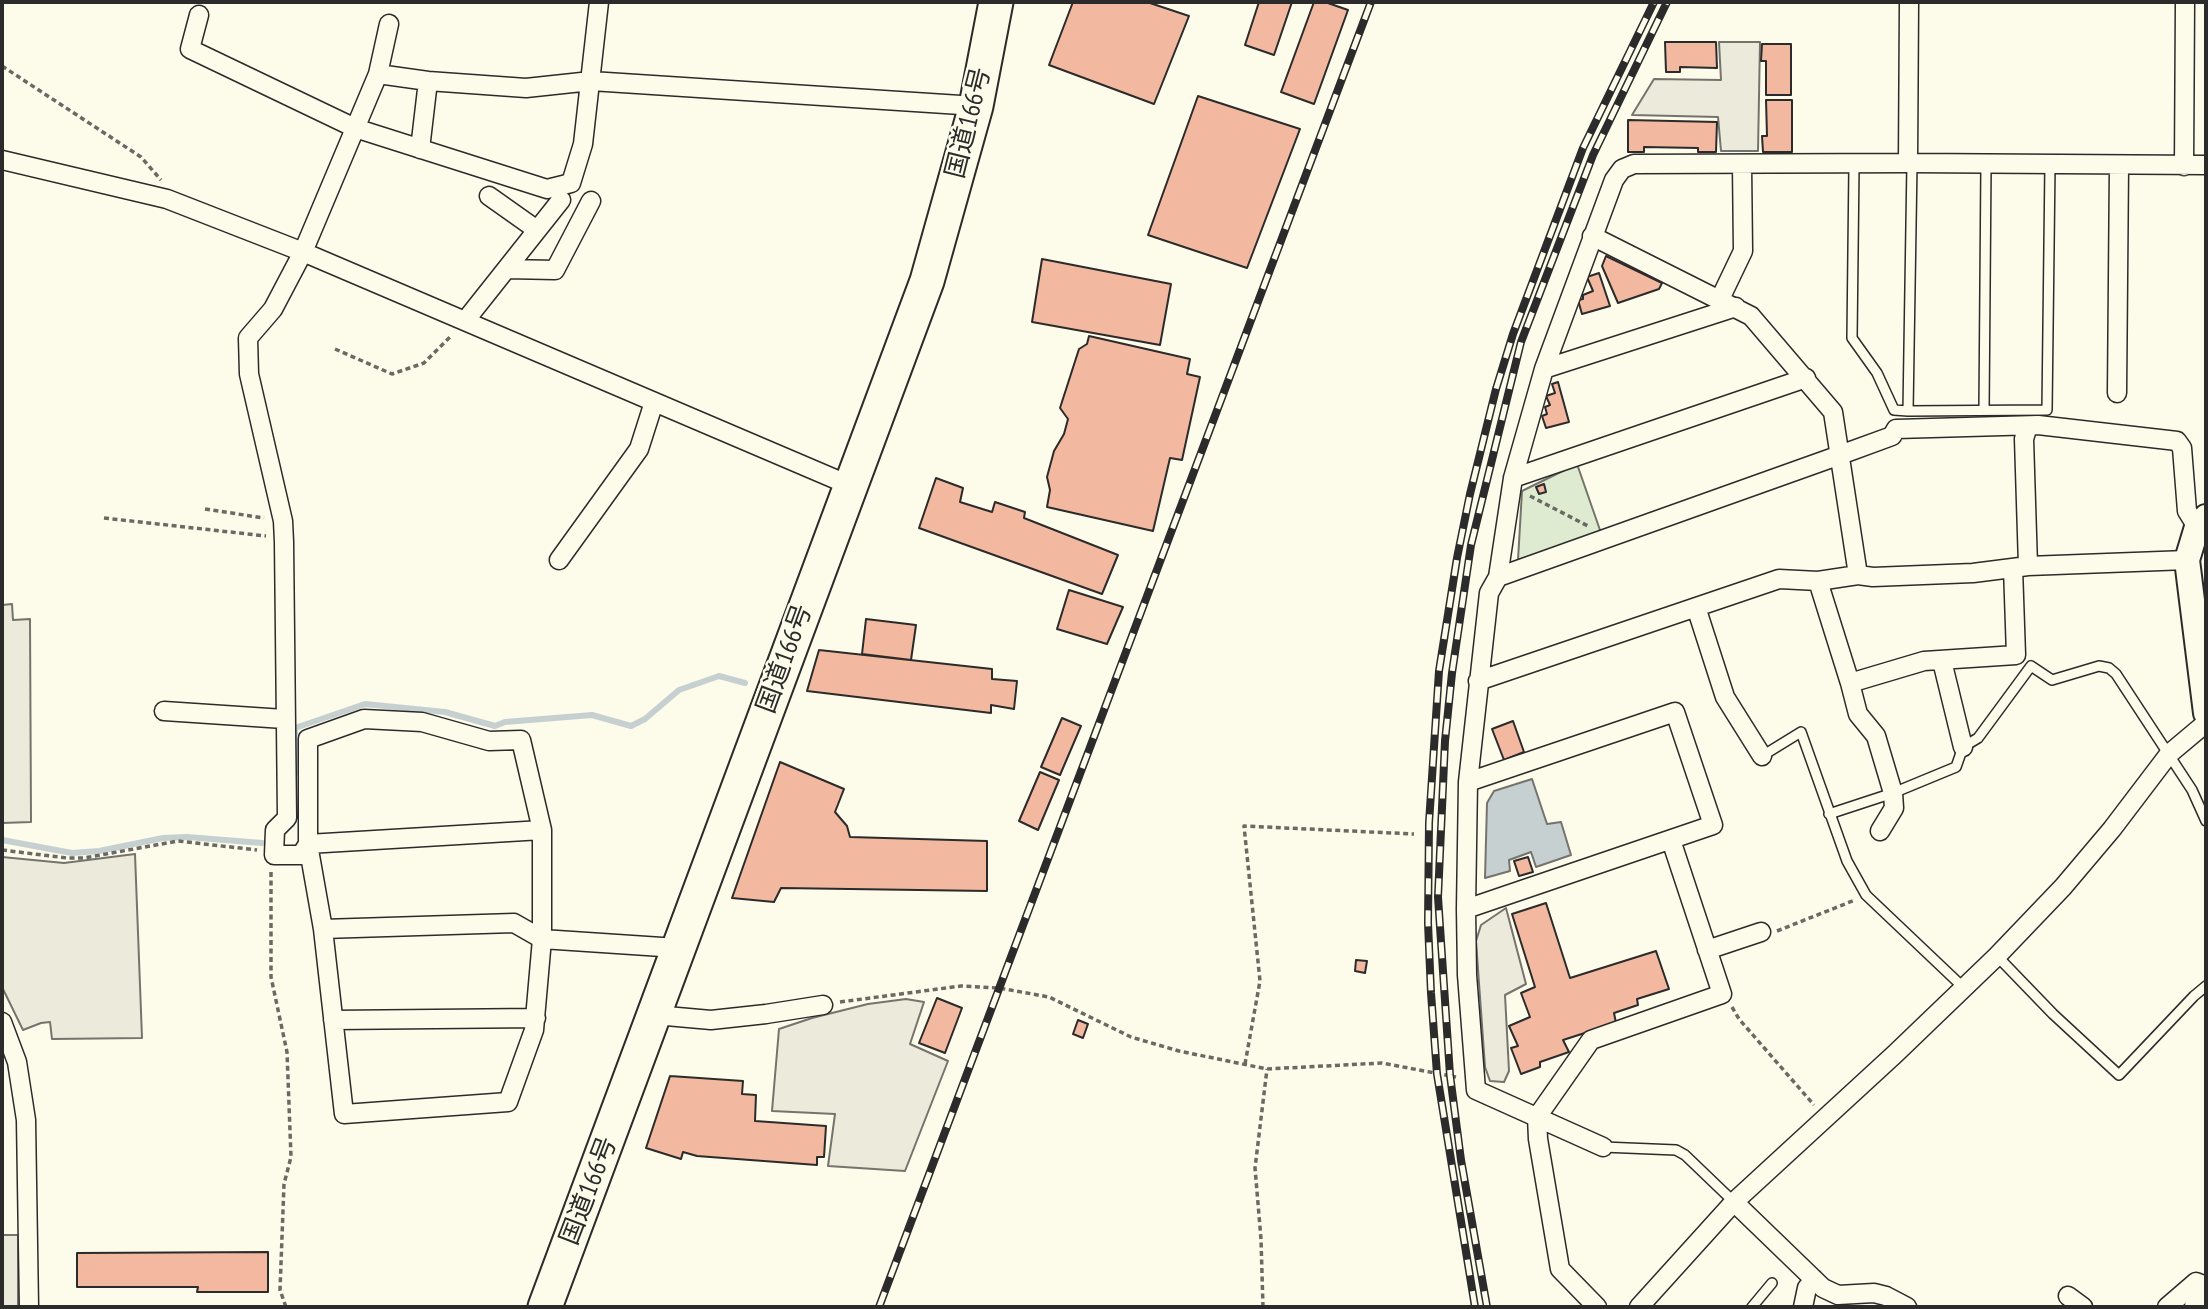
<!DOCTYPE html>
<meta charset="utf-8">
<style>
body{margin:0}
#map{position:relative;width:2208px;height:1309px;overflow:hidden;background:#fdfbea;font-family:"PT Sans Narrow",sans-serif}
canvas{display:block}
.frame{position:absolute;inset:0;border:4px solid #2b2b2b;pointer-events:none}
</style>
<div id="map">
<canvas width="2208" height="1309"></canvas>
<div class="frame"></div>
</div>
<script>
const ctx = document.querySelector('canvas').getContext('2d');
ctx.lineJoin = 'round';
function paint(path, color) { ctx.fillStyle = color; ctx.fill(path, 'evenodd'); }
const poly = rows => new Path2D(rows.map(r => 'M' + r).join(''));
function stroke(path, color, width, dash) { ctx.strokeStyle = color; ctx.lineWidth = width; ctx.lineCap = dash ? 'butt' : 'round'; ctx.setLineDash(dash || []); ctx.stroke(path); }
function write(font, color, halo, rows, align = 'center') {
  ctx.font = font + ' "PT Sans Narrow","Noto Sans JP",sans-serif'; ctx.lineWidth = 5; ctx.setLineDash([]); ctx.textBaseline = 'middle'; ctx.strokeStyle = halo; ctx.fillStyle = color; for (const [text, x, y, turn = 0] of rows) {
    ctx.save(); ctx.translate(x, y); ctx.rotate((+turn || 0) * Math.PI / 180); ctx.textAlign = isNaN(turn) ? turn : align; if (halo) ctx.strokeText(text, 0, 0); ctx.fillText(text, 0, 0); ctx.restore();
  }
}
const green = poly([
 [1577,464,1601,533,1518,560,1522,491,1577,464]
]);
paint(green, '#deebd1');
stroke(green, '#74746e', 2);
const parking = poly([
 [1719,42,1760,42,1758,151,1721,151,1718,117,1632,115,1654,79,1721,80,1719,42],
 [12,604,13,620,30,619,31,822,2,823,2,605,12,604],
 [135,854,142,1038,52,1039,50,1022,41,1023,23,1030,2,987,2,857,64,863,135,854],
 [1506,908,1526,984,1505,995,1509,1071,1504,1082,1490,1081,1485,1067,1476,941,1481,925,1506,908],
 [906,999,924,1002,910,1044,948,1061,905,1171,828,1166,835,1114,772,1111,779,1029,812,1018,868,1004,906,999],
 [2,1235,18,1235,18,1307,2,1307,2,1235]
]);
paint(parking, '#eceadb');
stroke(parking, '#74746e', 2);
const water = poly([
 [1532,779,1547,824,1561,822,1571,855,1536,867,1531,852,1509,860,1510,871,1485,878,1487,803,1494,791,1532,779]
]);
paint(water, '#c7d0d0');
stroke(water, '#74746e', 2);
stroke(poly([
 [295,774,295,728,365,704,445,712,495,726,505,722,592,715,631,726,645,719,679,690,719,676,745,683],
 [2,840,72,853,99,851,163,838,187,837,262,843]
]), '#c7d0d0', 6);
const building = poly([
 [1073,2,1147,2,1189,16,1154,104,1049,65,1073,2],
 [1259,2,1292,2,1274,55,1245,45,1259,2],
 [1314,2,1325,2,1348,10,1314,104,1281,92,1314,2],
 [1665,42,1716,42,1717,68,1680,67,1680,72,1666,72,1665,42],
 [1762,44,1791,44,1791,95,1766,95,1766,61,1761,61,1762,44],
 [1198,96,1300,129,1247,268,1148,235,1198,96],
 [1766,100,1792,100,1792,152,1763,152,1762,136,1767,136,1766,100],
 [1628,120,1717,122,1716,152,1698,152,1698,148,1644,147,1644,152,1628,152,1628,120],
 [1606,256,1662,283,1659,289,1618,303,1602,266,1606,256],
 [1042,259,1171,284,1160,345,1032,322,1042,259],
 [1599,273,1610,306,1582,314,1578,300,1583,299,1583,295,1593,291,1587,277,1599,273],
 [1089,336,1190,359,1187,374,1200,377,1182,460,1170,458,1153,531,1047,507,1050,490,1047,477,1054,451,1064,434,1068,419,1060,408,1079,349,1087,344,1089,336],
 [1558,382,1569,422,1546,428,1542,416,1547,414,1545,407,1550,405,1546,396,1555,393,1552,384,1558,382],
 [936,478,963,488,960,502,992,512,995,502,1025,512,1024,518,1118,555,1102,594,919,528,936,478],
 [1544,484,1546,492,1539,494,1536,487,1544,484],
 [1069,590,1123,607,1107,644,1057,629,1069,590],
 [866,619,916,625,911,660,862,654,866,619],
 [819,650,992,669,992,679,1017,681,1014,709,991,705,991,713,807,691,819,650],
 [1062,718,1081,726,1060,775,1041,767,1062,718],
 [1513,721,1524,752,1504,760,1492,729,1513,721],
 [780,762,844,789,835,812,847,826,850,837,987,841,987,891,781,888,774,902,732,898,780,762],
 [1040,772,1059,780,1038,830,1019,821,1040,772],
 [1528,857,1533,872,1519,876,1514,861,1528,857],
 [1546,903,1570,978,1656,951,1669,989,1637,999,1638,1005,1614,1013,1616,1023,1563,1040,1569,1052,1540,1062,1540,1067,1521,1074,1511,1048,1518,1046,1509,1026,1530,1017,1521,993,1535,987,1512,914,1546,903],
 [1356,960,1367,961,1365,973,1355,971,1356,960],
 [937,998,962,1008,945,1053,919,1043,937,998],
 [1078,1020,1088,1024,1083,1038,1073,1034,1078,1020],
 [670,1076,743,1081,742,1094,756,1095,755,1121,826,1126,824,1157,817,1157,817,1165,697,1156,683,1152,681,1159,646,1148,670,1076],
 [268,1252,268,1292,197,1292,198,1287,77,1287,77,1253,268,1252]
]);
paint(building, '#f2b8a0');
stroke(building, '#2b2b2b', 2);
const lane = poly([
 [1854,165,1852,338,1877,373,1894,410,1908,411,2047,410,2050,164],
 [1984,410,1986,164],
 [1908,411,1912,163],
 [1762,756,1801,732,1847,861,1866,895,1965,989],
 [1829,814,1893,793,1956,767,1963,747,1978,738,2031,666,2052,680,2099,666,2109,668,2116,674,2192,790,2206,821],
 [1997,956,2053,1014,2119,1075,2194,996,2206,986],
 [1603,1147,1676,1150,1685,1155,1734,1202],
 [1752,1307,1772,1283]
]);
const street = poly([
 [199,15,190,49,355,128,547,189,571,183,583,144,599,2],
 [378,74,389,24],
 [420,149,428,81],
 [2,160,167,199,303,252,849,485],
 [1908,163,1909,2],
 [2184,166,2185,2],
 [489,196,537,230],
 [1592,236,1751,316,1833,412,1858,575],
 [507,269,555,270,591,201],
 [1720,299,1743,251,1742,165],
 [465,321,561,200],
 [1544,369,1736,307],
 [2117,393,2119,165],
 [2028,426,2024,439,2028,566],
 [1513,478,1806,378],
 [559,560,639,449,654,402],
 [1498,577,1840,455,1892,436,1896,429,2038,425,2177,441,2182,448,2187,511,2197,527],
 [1818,581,1850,683,1924,661,2016,655,2013,568],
 [1696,607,1725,697,1762,756],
 [1942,661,1963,747],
 [1478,681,1779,579,1818,581,1858,575,1873,577,1973,573,2028,566,2187,560],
 [1850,683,1858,714,1876,736,1893,793,1894,808,1880,831],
 [164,711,284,719],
 [364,719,422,722,489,741,521,740,542,830,542,939,534,1030,508,1102,344,1114,323,929,308,844,308,739,364,719],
 [308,844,301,855,274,855,275,830,287,818,284,542,283,521,249,374,248,338,273,309,303,252,378,74,428,81,526,88,591,81,976,106],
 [308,844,542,830],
 [1466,909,1713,825,1675,712,1468,782],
 [323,929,514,923,542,939,677,948],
 [1707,950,1761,932],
 [655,1015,711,1020,766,1014,823,1005],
 [333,1020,536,1018],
 [2,1022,17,1062,26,1120,29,1307],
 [1603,1147,1476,1090,1467,975,1466,909,1468,782,1489,593,1498,577,1513,478,1544,369,1614,180,1622,169,1634,164,1912,163,2206,165],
 [1734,1202,1823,1288,1838,1295,1874,1293,1886,1296,1907,1307],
 [2068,1296,2083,1307],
 [1597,1307,1560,1269,1538,1139,1537,1117,1591,1040,1722,994,1671,840],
 [1639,1307,1734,1202,1895,1054,1997,956,2063,887,2112,829,2169,754,2206,723],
 [1803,1307,1807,1288,1814,1279],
 [2167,1307,2196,1282,2206,1286]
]);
const secondary = poly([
 [2206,517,2197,527,2187,560,2206,713]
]);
const primary = poly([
 [2199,1307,2206,1300]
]);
const highway = poly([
 [545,1307,927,281,976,106,996,2]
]);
stroke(lane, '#2b2b2b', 12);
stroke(street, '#2b2b2b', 21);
stroke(secondary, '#2b2b2b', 28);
stroke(primary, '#2b2b2b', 32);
stroke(highway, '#2b2b2b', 37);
stroke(poly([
 [2,66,141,157,161,180],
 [335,349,392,374,424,363,451,336],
 [1530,496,1588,526],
 [205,509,264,518],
 [104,518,266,536],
 [2,850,67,858,84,858,178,841,257,850],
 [271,872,271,977,287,1052,291,1157,284,1184,280,1290,286,1307],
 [1777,931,1855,900],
 [840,1002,961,986,999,988,1049,997,1131,1037,1179,1051,1267,1069,1382,1063,1456,1077],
 [1732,1007,1739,1019,1814,1105],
 [1245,1064,1260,981,1244,826,1414,834],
 [1263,1307,1261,1239,1255,1168,1267,1069]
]), '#6a6964', 3.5, [5, 3.5]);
stroke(lane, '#fdfbea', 9);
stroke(street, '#fdfbea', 18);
stroke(secondary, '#fdfbea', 24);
stroke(primary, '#fdfbea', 28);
stroke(highway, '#fdfbea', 33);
const rail = poly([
 [879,1307,1371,2],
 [1475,1307,1437,1074,1431,993,1428,923,1429,823,1439,671,1457,558,1470,494,1496,389,1513,334,1583,148,1654,2],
 [1487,1307,1461,1160,1450,1075,1438,897,1445,741,1452,673,1471,545,1521,342,1593,155,1667,2]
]);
stroke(rail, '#2b2b2b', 8);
stroke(rail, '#fdfbea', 5, [16]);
write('26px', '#2b2b2b', '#fdfbea', [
 ["国道166号",969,123,-76],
 ["国道166号",785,659,-70],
 ["国道166号",589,1191,-69]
]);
</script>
